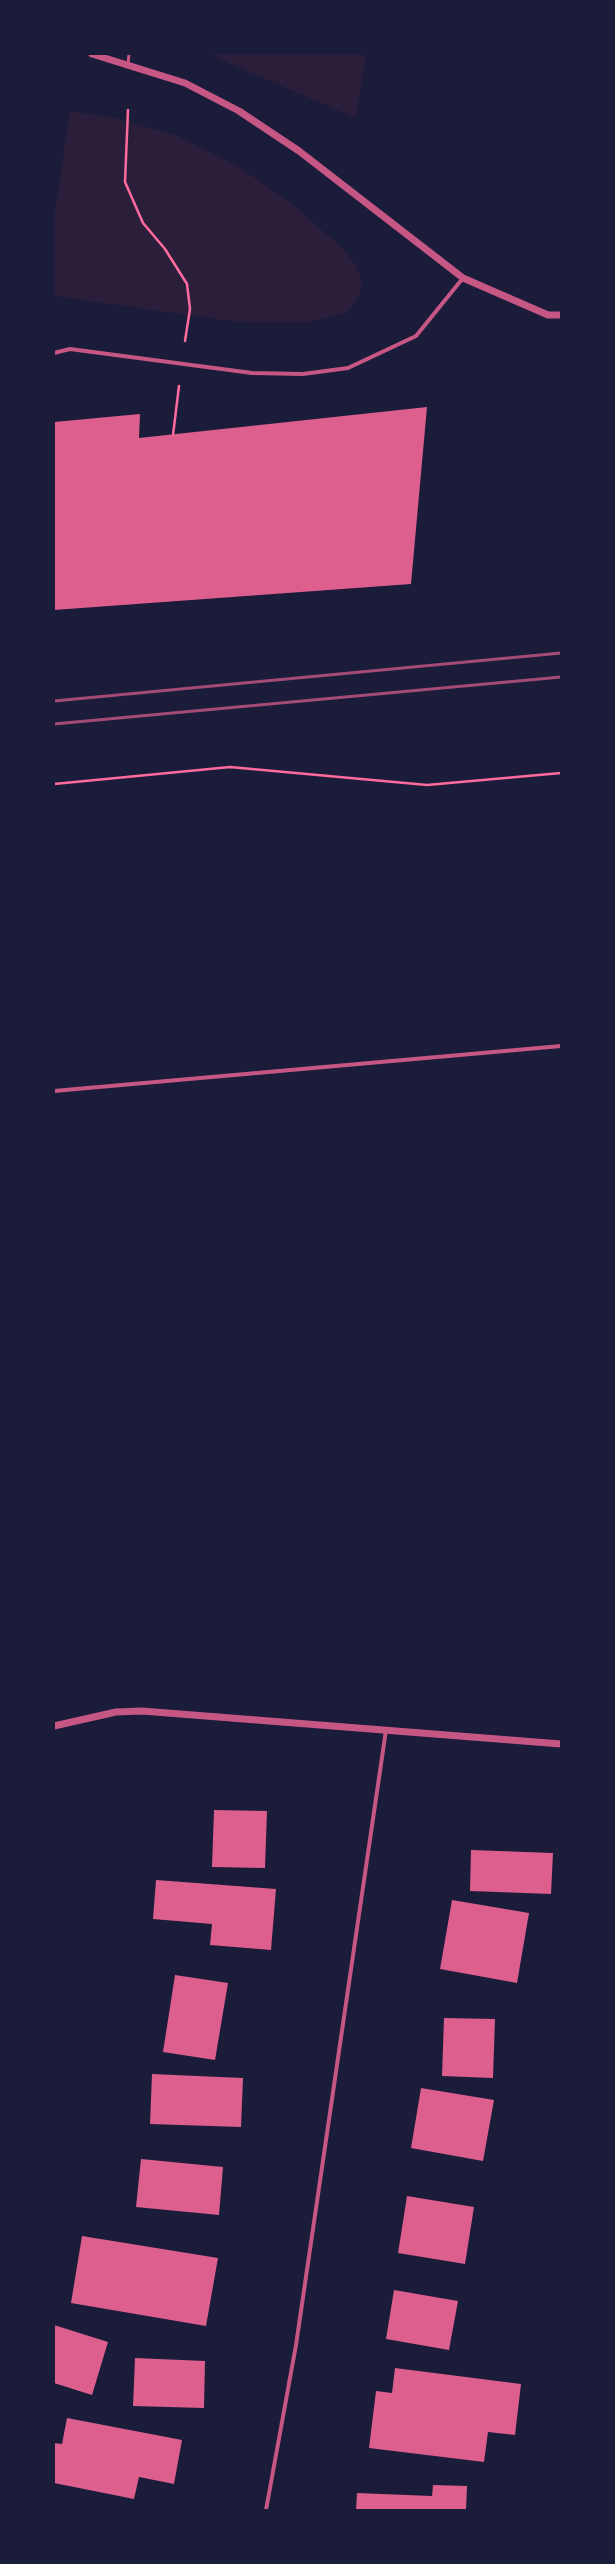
<!DOCTYPE html>
<style>
body{margin:0}
#map{position:relative;width:615px;height:2564px;overflow:hidden;background:#1b1b3a;font-family:"Golos Text",sans-serif}
canvas{display:block}
.frame{position:absolute;inset:0;border:55px solid #1b1b3a;pointer-events:none}
</style>
<div id="map">
<canvas width="615" height="2564"></canvas>
<div class="frame"></div>
</div>
<script>
const ctx = document.querySelector('canvas').getContext('2d');
ctx.lineJoin = 'round';
function paint(path, color) { ctx.fillStyle = color; ctx.fill(path, 'evenodd'); }
const poly = rows => new Path2D(rows.map(r => 'M' + r).join(''));
function stroke(path, color, width, dash) { ctx.strokeStyle = color; ctx.lineWidth = width; ctx.lineCap = dash ? 'butt' : 'round'; ctx.setLineDash(dash || []); ctx.stroke(path); }
paint(poly([
 [208,54,366,54,356,118],
 [70,111,111,117,173,134,239,167,294,205,343,249,355,264,361,278,361,290,354,303,347,313,306,323,238,322,54,296,54,219]
]), '#2a1e3b');
paint(poly([
 [427,407,411,584,54,610,54,422,140,414,139,438],
 [214,1810,267,1811,265,1868,212,1867],
 [471,1850,553,1853,551,1894,470,1891],
 [156,1880,276,1889,271,1950,210,1945,212,1924,153,1919],
 [452,1900,529,1913,517,1983,440,1969],
 [175,1975,228,1983,215,2060,163,2052],
 [444,2018,495,2019,493,2078,442,2076],
 [152,2074,243,2078,241,2127,150,2124],
 [421,2088,494,2100,483,2161,411,2148],
 [141,2159,223,2167,219,2215,136,2207],
 [407,2196,474,2207,465,2264,398,2253],
 [82,2236,218,2258,206,2326,71,2303],
 [394,2290,458,2301,449,2350,386,2339],
 [54,2325,108,2342,92,2395,54,2383],
 [135,2358,205,2361,204,2408,133,2406],
 [395,2368,521,2384,515,2435,488,2432,484,2462,369,2448,376,2391,392,2393],
 [67,2418,182,2440,174,2484,139,2477,134,2499,54,2483,54,2443,62,2444],
 [433,2485,467,2486,466,2510,356,2510,357,2493,432,2496]
]), '#dd5f8e');
stroke(poly([
 [128,110,125,182,143,223,165,249,187,284,190,309,185,341],
 [173,435,179,386],
 [54,784,230,767,427,785,561,773]
]), '#ff6b9d', 2.5);
stroke(poly([
 [128,64,129,54]
]), '#c65784', 3);
stroke(poly([
 [54,353,70,349,252,373,303,374,348,368,416,336,463,278],
 [54,1091,561,1046],
 [266,2510,296,2345,386,1730]
]), '#c65784', 4);
stroke(poly([
 [92,54,185,83,239,111,299,151,463,278,548,315,561,315],
 [54,1726,116,1712,142,1711,561,1744]
]), '#c65784', 7);
stroke(poly([
 [54,701,561,653],
 [54,724,561,677]
]), '#a44b75', 3);
</script>
